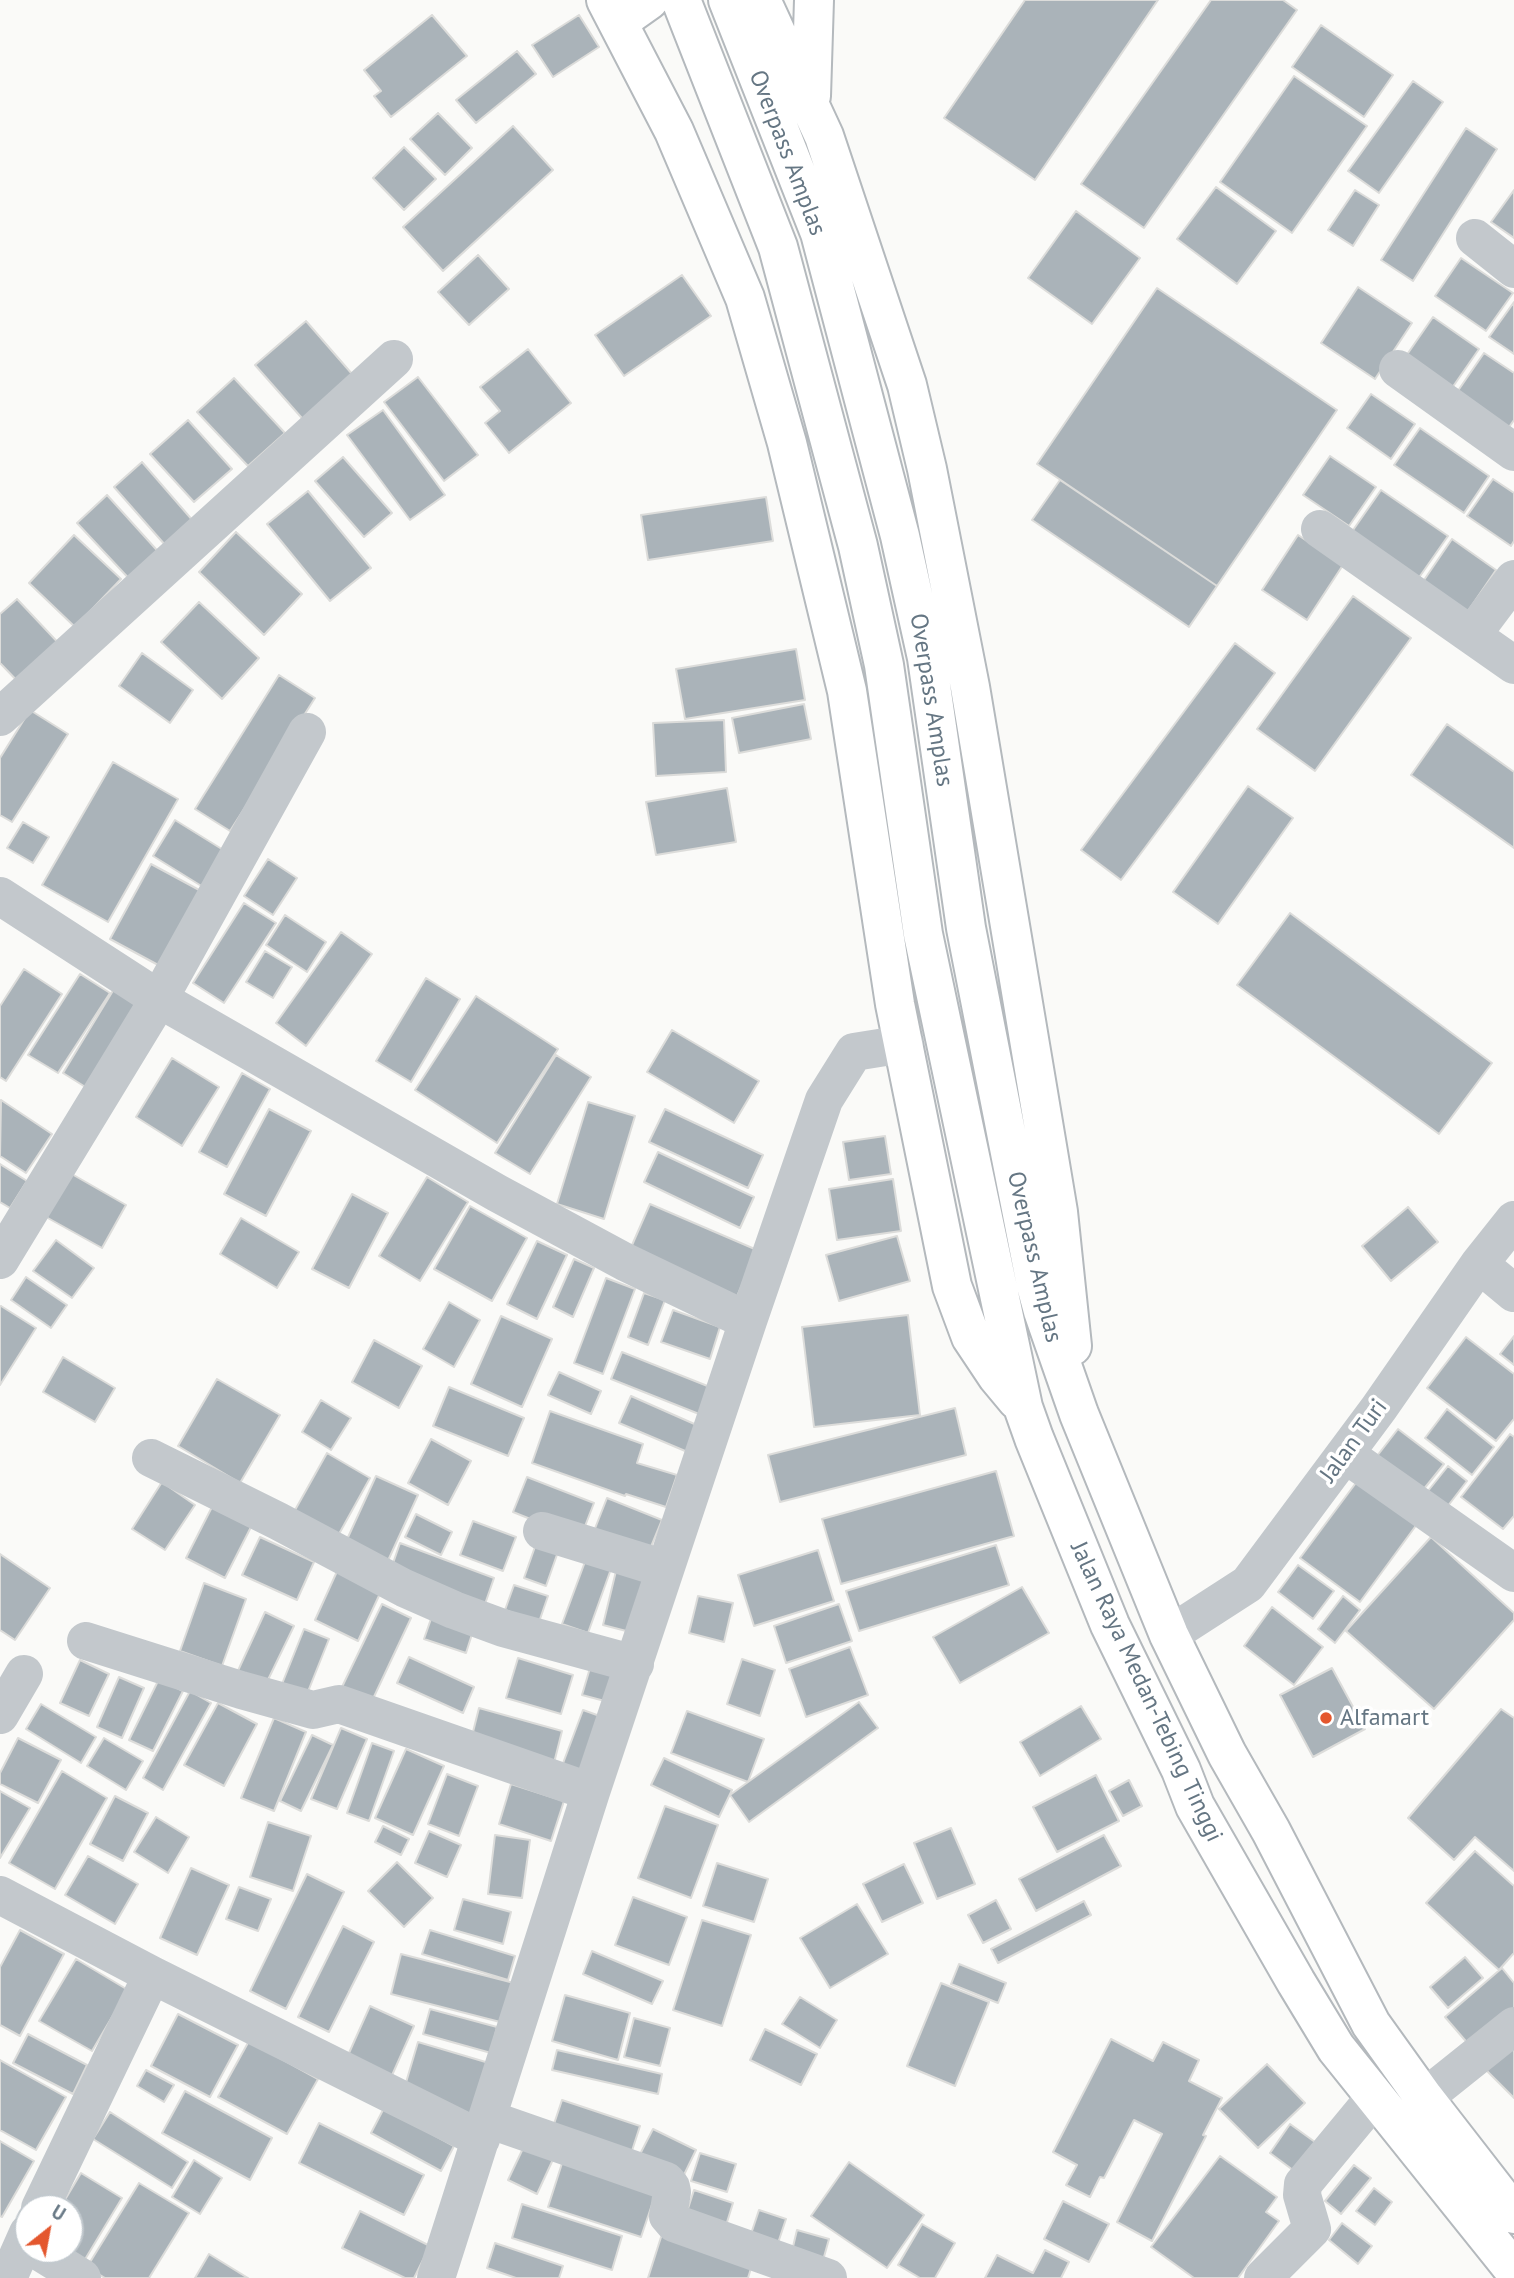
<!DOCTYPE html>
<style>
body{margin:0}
#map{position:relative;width:1514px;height:2278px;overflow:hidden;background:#fafaf8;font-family:"PT Sans",sans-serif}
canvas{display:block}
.north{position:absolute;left:14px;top:2194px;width:70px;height:70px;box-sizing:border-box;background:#fff;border:2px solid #c1c8cd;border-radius:50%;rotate:31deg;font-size:19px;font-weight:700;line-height:28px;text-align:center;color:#657683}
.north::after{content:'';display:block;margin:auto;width:24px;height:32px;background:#e4572e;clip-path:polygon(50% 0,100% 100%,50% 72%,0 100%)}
</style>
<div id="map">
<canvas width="1514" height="2278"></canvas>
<div class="north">U</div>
</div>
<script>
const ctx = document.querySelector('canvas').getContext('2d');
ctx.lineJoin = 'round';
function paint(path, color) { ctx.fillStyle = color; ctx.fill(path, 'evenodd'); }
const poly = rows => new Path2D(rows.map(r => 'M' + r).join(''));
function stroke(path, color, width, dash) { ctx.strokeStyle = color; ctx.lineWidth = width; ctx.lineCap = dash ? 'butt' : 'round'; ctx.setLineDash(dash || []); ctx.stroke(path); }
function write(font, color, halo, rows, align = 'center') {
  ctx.font = font + ' "PT Sans",sans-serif'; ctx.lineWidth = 7; ctx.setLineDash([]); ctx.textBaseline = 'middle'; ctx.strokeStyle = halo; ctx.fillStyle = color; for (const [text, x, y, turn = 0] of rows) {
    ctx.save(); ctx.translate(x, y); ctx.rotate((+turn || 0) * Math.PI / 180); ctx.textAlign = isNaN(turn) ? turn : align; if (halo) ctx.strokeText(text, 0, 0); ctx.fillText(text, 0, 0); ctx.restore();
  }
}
const building = poly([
 [1025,0,1158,0,1035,180,944,118,1025,0],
 [1211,0,1283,0,1297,10,1144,228,1081,184,1211,0],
 [432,15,467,56,391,117,374,96,381,91,364,70,432,15],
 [579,15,599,47,553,77,532,45,579,15],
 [1321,25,1393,75,1364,117,1292,67,1321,25],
 [517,51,536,74,476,123,456,100,517,51],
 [1294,76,1367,126,1292,233,1220,182,1294,76],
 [1413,81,1443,102,1379,193,1348,171,1413,81],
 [438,113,472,148,445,175,410,139,438,113],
 [513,126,553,170,443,271,403,227,513,126],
 [1466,128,1497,149,1413,281,1381,260,1466,128],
 [404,147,436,179,404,210,373,178,404,147],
 [1216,187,1276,231,1237,284,1177,239,1216,187],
 [1355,190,1379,205,1353,246,1328,230,1355,190],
 [1514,190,1514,238,1491,222,1514,190],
 [1076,211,1140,258,1092,324,1028,278,1076,211],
 [478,255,509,289,469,325,438,292,478,255],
 [1461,258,1513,293,1486,331,1435,296,1461,258],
 [682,275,711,316,624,376,595,335,682,275],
 [1358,287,1412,323,1375,379,1321,343,1358,287],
 [1157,288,1337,410,1217,586,1037,464,1157,288],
 [1514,302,1514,354,1489,337,1514,302],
 [1433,317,1479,349,1452,388,1406,356,1433,317],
 [306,321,359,382,308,425,255,365,306,321],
 [528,349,571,403,509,453,485,423,500,411,480,387,528,349],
 [1484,353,1514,373,1514,420,1507,430,1455,395,1484,353],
 [418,377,478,455,444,481,384,402,418,377],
 [234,378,285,433,248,466,197,412,234,378],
 [1371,394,1415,424,1391,459,1347,428,1371,394],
 [383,410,445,495,410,520,347,435,383,410],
 [188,420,232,469,194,502,150,454,188,420],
 [1420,428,1489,476,1464,513,1394,465,1420,428],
 [1330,456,1376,487,1349,526,1303,495,1330,456],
 [343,457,392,513,364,537,315,481,343,457],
 [142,462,194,522,166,546,114,487,142,462],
 [1493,479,1514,493,1514,541,1511,546,1467,516,1493,479],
 [1060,480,1217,586,1189,627,1032,520,1060,480],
 [1381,490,1448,536,1418,579,1351,533,1381,490],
 [308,491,371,568,330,601,267,524,308,491],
 [107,495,164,558,135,585,77,523,107,495],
 [766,497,773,541,648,560,641,515,766,497],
 [236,532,302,594,264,635,199,572,236,532],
 [74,535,121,579,75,627,29,583,74,535],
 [1298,535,1343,565,1307,620,1262,590,1298,535],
 [1452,539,1496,570,1466,614,1422,583,1452,539],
 [1353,596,1411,638,1315,771,1257,729,1353,596],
 [17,599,65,650,24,688,0,663,0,614,17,599],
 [199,602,259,658,222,699,161,642,199,602],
 [1235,643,1275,673,1121,880,1081,850,1235,643],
 [796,649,805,700,685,719,676,669,796,649],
 [142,653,193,690,170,723,119,686,142,653],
 [279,675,315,698,230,831,195,809,279,675],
 [804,704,811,739,739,753,732,718,804,704],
 [30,710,68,734,12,822,0,815,0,758,30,710],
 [724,720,726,772,656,776,653,723,724,720],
 [1447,724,1514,772,1514,848,1411,775,1447,724],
 [113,762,178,799,108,922,42,885,113,762],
 [1248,786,1293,818,1218,924,1173,892,1248,786],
 [727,788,736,842,656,855,646,802,727,788],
 [175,820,225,851,203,887,153,856,175,820],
 [23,822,49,837,33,863,7,848,23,822],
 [268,859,297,878,273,915,244,896,268,859],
 [151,864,201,891,160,966,110,939,151,864],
 [244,903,276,923,224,1003,193,983,244,903],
 [1290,913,1492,1063,1439,1134,1237,985,1290,913],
 [285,915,326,942,307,972,266,945,285,915],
 [341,932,372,954,306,1046,276,1023,341,932],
 [265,951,292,967,273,998,246,982,265,951],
 [24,969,62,994,6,1081,0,1077,0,1006,24,969],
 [80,974,110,993,58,1073,28,1055,80,974],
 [426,978,460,999,411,1082,376,1061,426,978],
 [114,989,138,1004,87,1088,63,1073,114,989],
 [476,996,558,1049,497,1143,415,1090,476,996],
 [672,1030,759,1081,734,1123,647,1072,672,1030],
 [556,1055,591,1077,530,1174,495,1153,556,1055],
 [172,1058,219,1087,182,1146,136,1117,172,1058],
 [242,1073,270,1089,227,1167,199,1152,242,1073],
 [1,1100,52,1134,26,1173,0,1156,1,1100],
 [588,1102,635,1116,604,1219,557,1204,588,1102],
 [269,1109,311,1131,266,1216,224,1194,269,1109],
 [665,1109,763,1155,748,1188,649,1142,665,1109],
 [885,1136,891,1174,849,1180,843,1142,885,1136],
 [658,1152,754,1197,740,1228,644,1182,658,1152],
 [0,1164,27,1181,10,1208,0,1202,0,1164],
 [70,1173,126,1205,102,1248,46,1217,70,1173],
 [427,1177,468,1202,420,1281,379,1256,427,1177],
 [893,1179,901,1231,837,1240,829,1189,893,1179],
 [352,1194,388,1213,349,1288,312,1269,352,1194],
 [650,1204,757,1250,736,1299,629,1252,650,1204],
 [470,1206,527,1238,492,1301,434,1269,470,1206],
 [1408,1207,1438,1242,1391,1281,1362,1246,1408,1207],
 [241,1218,299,1252,277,1288,220,1254,241,1218],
 [897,1236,910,1281,839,1301,826,1255,897,1236],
 [56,1240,94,1268,72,1298,33,1271,56,1240],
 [537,1241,567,1255,537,1319,507,1304,537,1241],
 [574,1259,594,1268,573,1317,553,1307,574,1259],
 [26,1277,67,1305,51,1328,11,1300,26,1277],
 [606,1278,635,1289,603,1374,574,1363,606,1278],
 [644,1293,665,1300,648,1345,628,1337,644,1293],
 [449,1302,480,1320,454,1367,423,1349,449,1302],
 [1,1306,36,1328,0,1385,0,1307,1,1306],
 [673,1310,720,1327,710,1359,661,1342,673,1310],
 [908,1315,920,1415,814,1427,802,1327,908,1315],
 [501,1316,552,1339,522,1407,471,1384,501,1316],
 [1514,1336,1514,1365,1500,1354,1514,1336],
 [1466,1337,1514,1374,1514,1419,1496,1441,1427,1388,1466,1337],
 [374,1340,422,1366,399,1408,352,1382,374,1340],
 [622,1352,710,1387,699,1414,611,1379,622,1352],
 [63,1357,115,1388,95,1422,43,1392,63,1357],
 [559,1372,601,1391,591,1414,548,1395,559,1372],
 [217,1379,280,1415,240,1483,178,1446,217,1379],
 [449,1387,524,1418,508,1456,433,1426,449,1387],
 [631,1396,708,1430,697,1456,619,1423,631,1396],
 [321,1400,351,1418,331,1450,302,1432,321,1400],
 [955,1408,966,1455,780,1502,768,1455,955,1408],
 [1447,1409,1494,1447,1472,1475,1425,1438,1447,1409],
 [550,1411,643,1444,637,1463,677,1475,666,1507,626,1494,625,1496,532,1463,550,1411],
 [1398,1429,1444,1464,1415,1500,1370,1465,1398,1429],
 [1510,1434,1514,1437,1514,1516,1503,1529,1461,1497,1510,1434],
 [431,1439,471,1461,448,1505,408,1483,431,1439],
 [327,1453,370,1478,334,1543,290,1519,327,1453],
 [1448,1466,1467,1481,1444,1511,1424,1496,1448,1466],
 [996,1471,1014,1536,841,1584,822,1519,996,1471],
 [1364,1472,1423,1516,1360,1602,1300,1558,1364,1472],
 [376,1476,418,1495,386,1565,344,1546,376,1476],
 [527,1477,594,1503,580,1539,513,1512,527,1477],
 [162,1482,195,1505,165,1550,132,1529,162,1482],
 [607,1498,662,1520,648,1554,594,1531,607,1498],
 [213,1505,252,1525,225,1578,186,1558,213,1505],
 [416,1514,452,1532,441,1555,405,1537,416,1514],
 [473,1521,516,1537,503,1571,460,1555,473,1521],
 [260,1537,314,1562,297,1600,242,1575,260,1537],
 [1431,1537,1514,1613,1514,1620,1434,1709,1346,1631,1431,1537],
 [537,1541,559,1549,546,1586,524,1578,537,1541],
 [400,1543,494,1578,484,1607,390,1572,400,1543],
 [996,1545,1009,1585,859,1631,846,1591,996,1545],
 [818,1550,834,1601,754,1626,738,1575,818,1550],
 [0,1554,50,1588,15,1640,0,1630,0,1554],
 [586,1559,611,1569,588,1633,562,1624,586,1559],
 [1298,1565,1334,1591,1313,1619,1278,1592,1298,1565],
 [339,1567,383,1587,358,1641,315,1620,339,1567],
 [616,1571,648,1580,634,1633,603,1625,616,1571],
 [204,1583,246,1599,222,1666,180,1651,204,1583],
 [514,1585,548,1596,539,1622,505,1610,514,1585],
 [1022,1587,1049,1633,960,1683,933,1637,1022,1587],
 [698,1596,733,1603,724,1642,689,1633,698,1596],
 [1343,1596,1360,1610,1335,1643,1318,1629,1343,1596],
 [382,1604,411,1618,371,1703,341,1689,382,1604],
 [839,1604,852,1641,786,1663,774,1626,839,1604],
 [1272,1607,1323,1647,1294,1685,1244,1646,1272,1607],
 [265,1612,294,1626,264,1688,236,1675,265,1612],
 [432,1616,473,1631,466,1653,424,1639,432,1616],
 [304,1629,329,1639,305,1699,280,1689,304,1629],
 [850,1647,868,1695,806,1717,789,1669,850,1647],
 [409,1657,474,1687,463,1713,397,1683,409,1657],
 [518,1658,573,1675,561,1714,506,1698,518,1658],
 [742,1659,775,1670,760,1716,727,1704,742,1659],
 [80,1660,109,1674,89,1716,60,1703,80,1660],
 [590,1668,623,1677,616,1704,582,1695,590,1668],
 [1332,1668,1365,1729,1313,1757,1280,1695,1332,1668],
 [119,1677,144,1688,122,1738,97,1727,119,1677],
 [159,1679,183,1691,153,1751,129,1740,159,1679],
 [190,1691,211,1703,163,1790,143,1778,190,1691],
 [859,1702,878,1728,749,1822,730,1795,859,1702],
 [218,1703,257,1724,224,1786,184,1765,218,1703],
 [41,1704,96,1737,81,1763,26,1729,41,1704],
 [1081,1706,1101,1739,1040,1776,1020,1742,1081,1706],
 [479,1708,562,1731,552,1771,469,1748,479,1708],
 [1501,1709,1514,1718,1514,1871,1475,1837,1454,1860,1408,1818,1501,1709],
 [583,1710,611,1720,590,1776,562,1766,583,1710],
 [687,1711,764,1739,748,1782,671,1753,687,1711],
 [274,1718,306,1732,274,1811,241,1798,274,1718],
 [341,1728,367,1739,337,1809,311,1799,341,1728],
 [312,1735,333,1745,301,1811,280,1801,312,1735],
 [18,1738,61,1760,38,1803,0,1784,0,1773,18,1738],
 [104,1738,143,1761,126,1790,87,1766,104,1738],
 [372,1743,394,1751,369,1821,347,1813,372,1743],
 [406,1749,444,1766,413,1835,375,1818,406,1749],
 [664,1758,732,1790,719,1817,651,1785,664,1758],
 [62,1771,107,1798,55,1889,9,1863,62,1771],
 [447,1774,478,1786,459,1836,428,1824,447,1774],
 [1096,1775,1119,1821,1057,1852,1033,1807,1096,1775],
 [1129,1780,1142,1806,1123,1816,1109,1791,1129,1780],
 [511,1784,564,1801,551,1841,499,1824,511,1784],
 [0,1791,30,1808,0,1858,0,1791],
 [115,1796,148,1813,123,1861,90,1844,115,1796],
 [665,1806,718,1825,691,1898,638,1878,665,1806],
 [156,1817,189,1837,168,1873,134,1852,156,1817],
 [268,1822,311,1836,293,1891,250,1877,268,1822],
 [383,1826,409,1839,401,1855,375,1842,383,1826],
 [951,1828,975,1884,937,1899,914,1843,951,1828],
 [429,1831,461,1845,447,1877,415,1863,429,1831],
 [495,1835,530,1840,522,1898,488,1894,495,1835],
 [1104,1835,1121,1866,1036,1911,1019,1879,1104,1835],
 [1475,1851,1514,1886,1514,1953,1499,1970,1426,1903,1475,1851],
 [88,1856,138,1884,115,1924,65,1895,88,1856],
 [397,1862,433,1898,404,1927,368,1891,397,1862],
 [717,1863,768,1879,754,1922,703,1906,717,1863],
 [904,1864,923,1903,882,1922,863,1884,904,1864],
 [191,1868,229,1885,197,1955,160,1938,191,1868],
 [307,1874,344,1892,286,2009,250,1991,307,1874],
 [239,1887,271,1899,258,1931,226,1919,239,1887],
 [633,1897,687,1917,669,1965,615,1945,633,1897],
 [463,1899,511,1912,503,1944,454,1930,463,1899],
 [996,1900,1011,1929,983,1943,968,1915,996,1900],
 [1084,1901,1091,1915,998,1963,991,1949,1084,1901],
 [857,1904,888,1954,830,1988,800,1938,857,1904],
 [702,1920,751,1935,722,2026,673,2010,702,1920],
 [343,1926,374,1942,329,2032,298,2017,343,1926],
 [20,1930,64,1954,20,2036,0,2025,0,1967,20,1930],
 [430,1930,515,1956,508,1980,422,1954,430,1930],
 [592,1951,663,1981,652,2004,583,1974,592,1951],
 [401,1954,514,1983,504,2023,391,1994,401,1954],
 [1465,1957,1483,1978,1448,2008,1430,1987,1465,1957],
 [76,1959,128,1990,92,2051,39,2021,76,1959],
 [959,1964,1006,1983,998,2003,951,1984,959,1964],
 [1502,1968,1514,1983,1514,2008,1470,2046,1445,2017,1502,1968],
 [941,1983,989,2002,955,2086,907,2066,941,1983],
 [565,1995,630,2013,618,2060,552,2041,565,1995],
 [800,1997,837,2020,820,2048,782,2024,800,1997],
 [370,2006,414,2026,389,2082,345,2062,370,2006],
 [430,2009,497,2027,491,2053,423,2034,430,2009],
 [178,2014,238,2045,210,2097,151,2066,178,2014],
 [634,2018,670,2028,660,2066,624,2057,634,2018],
 [765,2029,817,2054,801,2085,750,2060,765,2029],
 [28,2034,87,2065,73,2094,13,2063,28,2034],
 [1111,2039,1153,2061,1163,2042,1199,2060,1189,2081,1222,2098,1203,2135,1206,2136,1152,2241,1117,2222,1162,2134,1134,2120,1104,2178,1100,2177,1090,2197,1066,2185,1077,2165,1053,2152,1111,2039],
 [249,2041,318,2079,287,2134,218,2097,249,2041],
 [418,2042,489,2063,473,2116,402,2096,418,2042],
 [1509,2046,1514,2051,1514,2098,1486,2070,1509,2046],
 [557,2050,662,2074,658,2094,552,2070,557,2050],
 [0,2060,66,2097,36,2150,0,2130,0,2060],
 [1267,2064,1305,2103,1258,2148,1219,2109,1267,2064],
 [146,2070,174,2085,164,2102,137,2086,146,2070],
 [185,2091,272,2138,250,2180,162,2133,185,2091],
 [562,2100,640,2126,629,2160,551,2133,562,2100],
 [384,2108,454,2146,441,2171,371,2133,384,2108],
 [110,2112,188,2162,172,2188,93,2139,110,2112],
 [319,2123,424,2175,404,2215,299,2163,319,2123],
 [1290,2124,1326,2150,1305,2179,1270,2153,1290,2124],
 [653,2129,696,2150,681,2181,637,2160,653,2129],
 [527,2140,556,2153,537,2194,508,2180,527,2140],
 [0,2141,34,2161,2,2217,0,2216,0,2141],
 [700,2153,736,2164,727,2192,691,2181,700,2153],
 [565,2154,659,2184,641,2237,548,2207,565,2154],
 [1220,2156,1277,2197,1266,2212,1279,2221,1238,2278,1194,2278,1151,2247,1220,2156],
 [194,2160,222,2178,200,2214,172,2197,194,2160],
 [849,2162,924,2215,887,2268,811,2216,849,2162],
 [1354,2165,1371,2178,1341,2214,1325,2201,1354,2165],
 [81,2173,122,2198,84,2261,70,2250,70,2208,60,2208,81,2173],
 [139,2183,189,2213,149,2278,105,2278,87,2267,139,2183],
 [1374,2188,1392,2202,1375,2225,1356,2211,1374,2188],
 [694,2190,733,2203,723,2235,684,2221,694,2190],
 [1063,2201,1109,2224,1089,2262,1044,2239,1063,2201],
 [522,2204,622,2236,612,2270,512,2238,522,2204],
 [759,2210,786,2219,776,2249,749,2240,759,2210],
 [360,2211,430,2246,414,2278,405,2278,342,2248,360,2211],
 [1342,2223,1372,2246,1358,2264,1329,2240,1342,2223],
 [922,2224,955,2243,935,2278,920,2278,898,2265,922,2224],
 [797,2230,829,2239,822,2264,791,2255,797,2230],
 [662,2234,752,2265,748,2278,648,2278,662,2234],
 [495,2243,563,2266,559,2278,516,2278,487,2268,495,2243],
 [1045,2250,1069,2262,1061,2278,985,2278,997,2255,1033,2273,1045,2250],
 [209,2254,248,2278,195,2278,209,2254]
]);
paint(building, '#aab3b9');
stroke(building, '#dcdcda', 2);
const highway = poly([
 [606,0,674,131,745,298,787,443,847,691,895,1004,952,1286,971,1337,997,1376,1017,1400],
 [681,0,778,247,858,546,884,665,923,934,1023,1407,1034,1438,1110,1625,1181,1770,1195,1806,1296,1982,1336,2048,1514,2270],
 [728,0,820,233,900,536,927,658,966,928,1036,1285,1043,1311,1079,1414,1169,1635,1227,1754,1271,1831,1371,2024,1424,2098,1514,2214],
 [761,0,824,136,907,385,927,469,970,687,1058,1212,1072,1346],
 [618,22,649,0],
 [811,96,814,0]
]);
stroke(highway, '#b4b9bd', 42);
stroke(poly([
 [1475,238,1514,269],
 [1398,369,1514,452],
 [1320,529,1514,665],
 [1472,635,1514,579],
 [0,717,394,359],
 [0,896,159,999,497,1193,625,1262,748,1321],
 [0,1260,159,999,307,732],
 [1479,1264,1514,1293],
 [1345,1454,1514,1573],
 [151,1458,278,1521,404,1588,454,1610,503,1628,635,1664],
 [542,1531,665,1569],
 [1169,1635,1248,1584,1379,1408,1479,1264,1514,1220],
 [86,1641,241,1690,313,1710,339,1704,591,1792],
 [0,1715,24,1674],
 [0,1895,152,1975,481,2139],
 [1424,2098,1514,2026],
 [488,2119,666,2181,671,2187,672,2192,668,2216,674,2223,828,2278],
 [40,2208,152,1975],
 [37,2250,82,2278],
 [8,2278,28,2233],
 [436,2278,591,1792,748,1321,824,1100,854,1052,904,1044],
 [1263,2278,1312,2229,1302,2195,1303,2184,1375,2097]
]), '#c3c8cc', 38);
stroke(highway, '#fff', 38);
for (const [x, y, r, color] of [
 [1326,1718,7,"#e4572e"]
]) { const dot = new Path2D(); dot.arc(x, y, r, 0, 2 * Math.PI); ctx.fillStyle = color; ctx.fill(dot); stroke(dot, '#fff', 2.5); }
write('24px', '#657683', '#fff', [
 ["Overpass Amplas",787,153,69],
 ["Overpass Amplas",931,700,81],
 ["Overpass Amplas",1034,1257,77],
 ["Jalan Turi",1354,1441,-54],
 ["Jalan Raya Medan-Tebing Tinggi",1146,1692,65]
]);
write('24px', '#657683', '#fff', [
 ["Alfamart",1340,1718]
], 'left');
</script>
